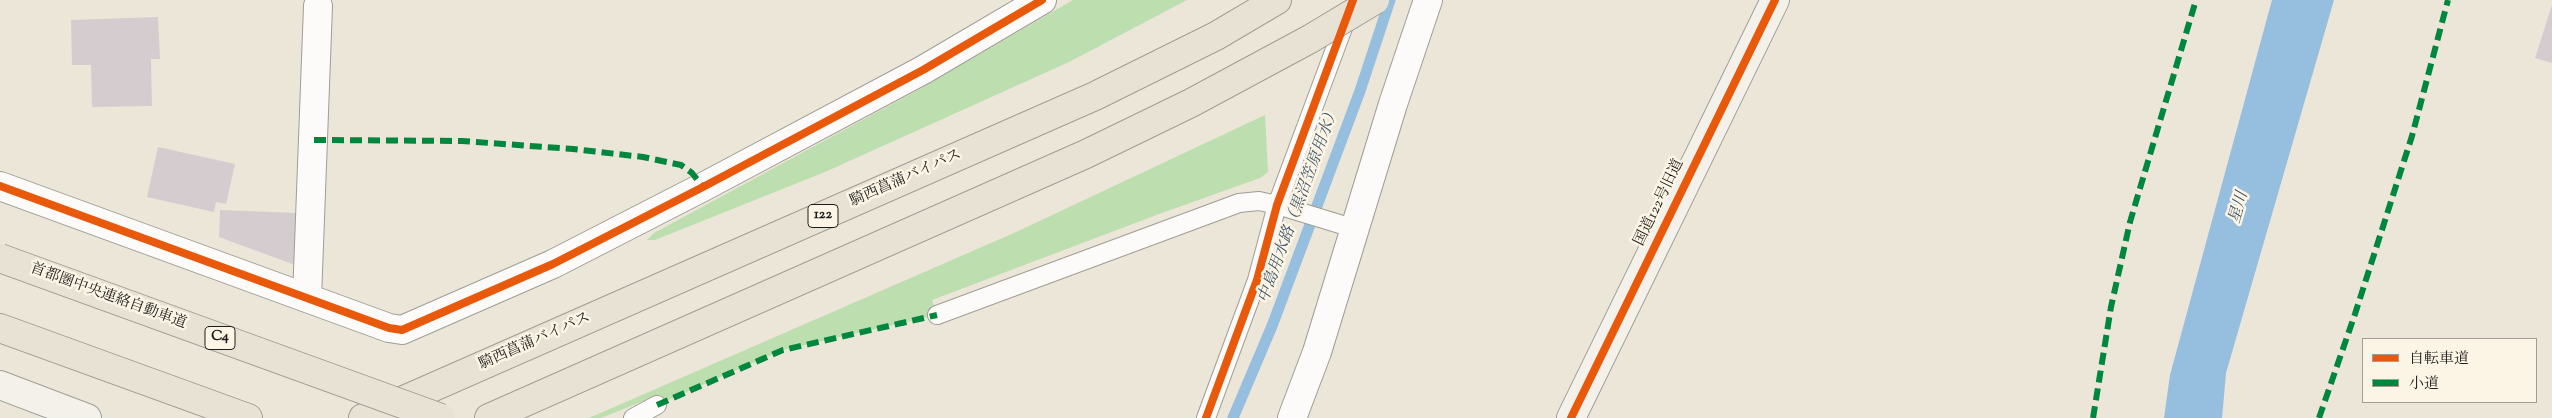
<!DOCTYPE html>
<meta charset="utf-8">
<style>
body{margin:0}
#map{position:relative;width:2552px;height:418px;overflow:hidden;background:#ebe6d7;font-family:"Sorts Mill Goudy","Noto Serif JP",serif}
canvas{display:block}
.legend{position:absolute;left:2362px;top:338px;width:175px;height:65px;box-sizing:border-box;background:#fcf5e5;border:1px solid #a29e95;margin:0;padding:6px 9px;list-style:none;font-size:15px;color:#1c1c1c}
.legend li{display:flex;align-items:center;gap:10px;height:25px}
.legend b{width:25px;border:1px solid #a29e95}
</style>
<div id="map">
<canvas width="2552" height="418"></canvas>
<ul class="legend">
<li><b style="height:6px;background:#e8590c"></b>自転車道</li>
<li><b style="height:6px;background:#00873e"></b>小道</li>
</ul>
</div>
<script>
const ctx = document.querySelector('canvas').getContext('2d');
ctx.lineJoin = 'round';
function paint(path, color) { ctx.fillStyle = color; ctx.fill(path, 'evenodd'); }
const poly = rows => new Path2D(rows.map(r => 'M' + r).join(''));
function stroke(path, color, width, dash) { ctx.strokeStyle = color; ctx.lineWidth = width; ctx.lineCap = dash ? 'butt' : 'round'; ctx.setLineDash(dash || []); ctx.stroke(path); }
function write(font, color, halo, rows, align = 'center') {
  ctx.font = font + ' "Sorts Mill Goudy","Noto Serif JP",serif'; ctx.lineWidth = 5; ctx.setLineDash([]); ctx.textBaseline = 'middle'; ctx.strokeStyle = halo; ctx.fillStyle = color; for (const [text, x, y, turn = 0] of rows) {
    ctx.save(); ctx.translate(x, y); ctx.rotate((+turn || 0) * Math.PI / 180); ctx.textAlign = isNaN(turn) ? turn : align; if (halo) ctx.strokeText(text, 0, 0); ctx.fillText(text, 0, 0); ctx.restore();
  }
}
paint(poly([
 [1073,0,1187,0,1069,62,825,172,655,240,647,240,654,233,918,90],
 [1265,115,1268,172,1260,178,1159,214,932,300,937,315,783,350,657,405,653,397,601,418,589,418,1014,233]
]), '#bddeae');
paint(poly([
 [2272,0,2334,0,2226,373,2222,418,2164,418,2170,375]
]), '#95bedf');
stroke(poly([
 [1233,418,1272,326,1360,91,1390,0]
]), '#95bedf', 11);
paint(poly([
 [2552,5,2552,63,2535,58],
 [158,17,160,59,151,59,152,106,92,107,91,65,72,65,71,20],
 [158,147,235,164,226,204,216,202,214,212,147,197],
 [220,210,297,213,295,265,219,237]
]), '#d4cccf');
const lane = poly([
 [937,315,1239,203,1259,201,1277,205,1356,229],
 [633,418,657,405],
 [1206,418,1257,280,1277,205,1347,17]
]);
const street = poly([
 [0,186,389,328,402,330,553,264,703,187,923,70,1042,0],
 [307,298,318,6],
 [1292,418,1317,352,1393,104,1428,0]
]);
const secondary = poly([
 [0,385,87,418],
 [1571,418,1775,0]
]);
const highway = poly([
 [0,328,248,418],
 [363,418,1095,96,1216,36,1277,0],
 [489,418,1086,154,1191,103,1310,39]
]);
stroke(lane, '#a09d95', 20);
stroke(street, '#a09d95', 30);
stroke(secondary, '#a09d95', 30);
stroke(highway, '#a09d95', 30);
stroke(lane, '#fcfbf9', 18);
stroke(street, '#fcfbf9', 28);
stroke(secondary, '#f4f1eb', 28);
stroke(highway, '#e8e2d5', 28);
const highwayBridge = poly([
 [1310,39,1375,0],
 [0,258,441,418]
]);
stroke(highwayBridge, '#a09d95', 30, []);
stroke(highwayBridge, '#e8e2d5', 28);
stroke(poly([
 [314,140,462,141,573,149,643,157,681,165,692,173,703,187],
 [657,405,783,350,937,315],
 [2093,418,2111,307,2130,222,2196,0],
 [2319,418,2355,314,2412,136,2448,0]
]), '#00873e', 6, [12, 6]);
stroke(poly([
 [0,186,389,328,402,330,553,264,703,187,923,70,1042,0],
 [1206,418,1257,280,1277,205,1353,0],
 [1571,418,1775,0]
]), '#e8590c', 8);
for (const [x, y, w] of [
 [823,216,30],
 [220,338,30]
]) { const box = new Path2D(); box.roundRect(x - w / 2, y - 11.5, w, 23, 4); ctx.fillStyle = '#fcf5e5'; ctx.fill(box); stroke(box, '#1c1c1c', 1); }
write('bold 14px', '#1c1c1c', null, [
 ["122",823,216],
 ["C4",220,338]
]);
write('15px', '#1c1c1c', '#fcf5e5', [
 ["騎西菖蒲バイパス",906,179,-24],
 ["国道122号旧道",1660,203,-64],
 ["首都圏中央連絡自動車道",108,297,20],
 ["騎西菖蒲バイパス",535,342,-24]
]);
write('italic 16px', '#3e566b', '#fcf5e5', [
 ["中島用水路（黒沼笠原用水）",1300,205,-70],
 ["星川",2240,208,-74]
]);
</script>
